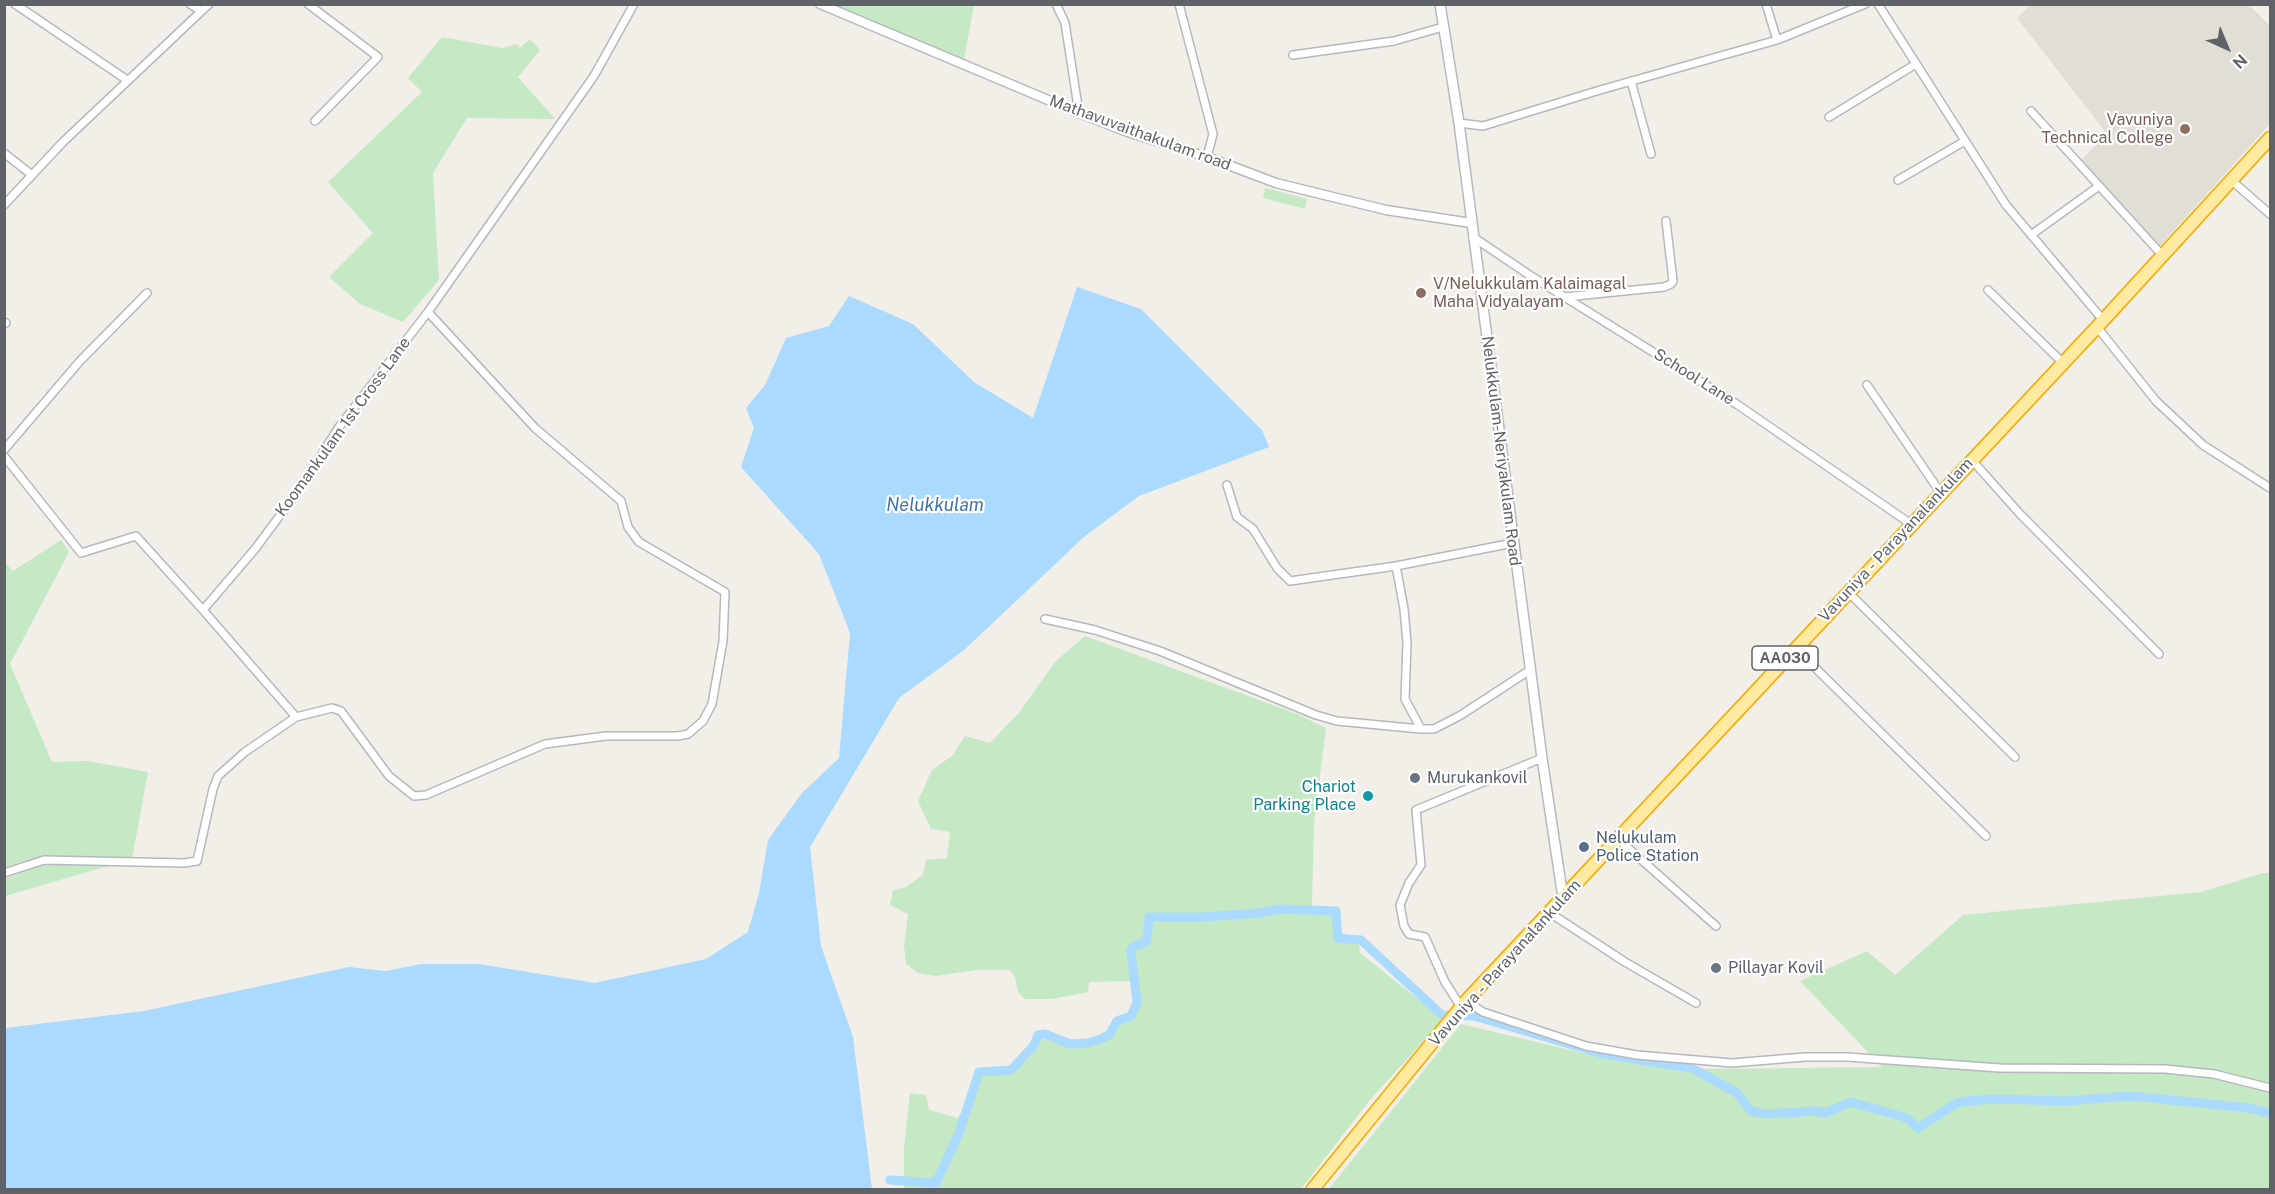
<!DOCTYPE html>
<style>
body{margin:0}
#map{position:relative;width:2275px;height:1194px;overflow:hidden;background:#f1efe8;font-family:"Public Sans",sans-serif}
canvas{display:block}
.frame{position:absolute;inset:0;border:6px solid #5f6368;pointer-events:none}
.north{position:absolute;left:2197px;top:18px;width:60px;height:60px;-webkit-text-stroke:4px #fff;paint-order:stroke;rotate:136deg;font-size:16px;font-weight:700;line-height:24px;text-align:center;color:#5f6368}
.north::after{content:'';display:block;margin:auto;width:21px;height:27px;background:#5f6368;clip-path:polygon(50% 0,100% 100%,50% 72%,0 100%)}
</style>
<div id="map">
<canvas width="2275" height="1194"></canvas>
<div class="frame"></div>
<div class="north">N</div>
</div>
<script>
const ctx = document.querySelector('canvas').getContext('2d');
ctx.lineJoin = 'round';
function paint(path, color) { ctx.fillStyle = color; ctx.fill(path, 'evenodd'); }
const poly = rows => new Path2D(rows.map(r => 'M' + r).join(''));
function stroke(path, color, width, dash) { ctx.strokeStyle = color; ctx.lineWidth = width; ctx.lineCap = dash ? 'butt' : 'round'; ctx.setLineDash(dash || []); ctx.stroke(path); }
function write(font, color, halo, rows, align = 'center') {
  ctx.font = font + ' "Public Sans",sans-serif'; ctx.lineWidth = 4.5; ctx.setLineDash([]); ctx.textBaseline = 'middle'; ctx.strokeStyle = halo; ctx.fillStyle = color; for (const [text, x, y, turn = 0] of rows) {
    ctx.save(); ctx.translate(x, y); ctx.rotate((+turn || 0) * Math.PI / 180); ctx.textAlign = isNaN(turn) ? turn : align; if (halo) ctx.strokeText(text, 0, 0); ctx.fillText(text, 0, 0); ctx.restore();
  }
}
paint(poly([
 [2031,5,2249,5,2270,26,2270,124,2159,247,2080,161,2107,134,2017,18]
]), '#e1ded6');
paint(poly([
 [829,4,974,5,964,59,898,33],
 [442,37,502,48,517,44,520,48,530,39,540,50,518,77,555,119,467,118,433,173,439,280,403,322,360,304,329,277,373,233,328,182,422,92,408,78],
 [1265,188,1307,199,1305,209,1263,198],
 [61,540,69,552,10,664,52,762,88,761,148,772,132,859,5,896,5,879,67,856,33,858,5,867,4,562,13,571],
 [1085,636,1297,714,1326,728,1314,823,1312,903,1314,912,1333,914,1337,941,1359,942,1360,953,1443,1019,1370,1100,1301,1189,904,1189,904,1147,910,1093,926,1095,929,1110,958,1118,981,1075,1014,1072,1033,1051,1040,1038,1065,1045,1082,1046,1099,1042,1114,1034,1120,1023,1139,1004,1136,981,1089,982,1088,992,1052,999,1025,999,1018,992,1015,977,1010,970,976,970,936,976,918,973,906,964,904,945,908,914,890,905,893,890,906,887,923,875,926,860,947,858,950,832,931,829,918,801,932,770,952,756,965,736,990,743,1019,713,1055,662],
 [2263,873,2270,873,2270,1189,1328,1190,1461,1024,1616,1061,1708,1069,1882,1067,1800,981,1867,951,1895,975,1963,915,2201,892]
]), '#c5e8c5');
paint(poly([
 [1077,287,1141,309,1262,430,1269,447,1139,496,1085,536,964,650,899,698,810,847,821,946,853,1037,872,1189,5,1189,5,1028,144,1011,349,967,386,971,421,964,479,964,595,983,706,959,748,932,759,893,768,840,802,793,839,758,850,633,819,554,741,467,754,428,746,408,765,385,786,338,829,326,849,296,913,324,974,382,1033,418]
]), '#aadaff');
stroke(poly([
 [890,1180,936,1183,959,1133,979,1072,1011,1070,1034,1045,1038,1035,1045,1034,1070,1044,1088,1043,1101,1039,1110,1034,1117,1021,1131,1016,1137,1003,1131,952,1133,947,1147,941,1149,917,1204,917,1259,913,1280,909,1336,911,1338,938,1361,940,1442,1015,1474,1016,1603,1054,1692,1068,1737,1093,1751,1111,1766,1114,1815,1111,1825,1113,1851,1102,1907,1118,1918,1128,1955,1104,1965,1101,1996,1099,2065,1101,2131,1096,2249,1108,2270,1113]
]), '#aadaff', 9);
const minor = poly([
 [15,4,127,80],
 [190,4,201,11],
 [308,4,378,57,315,121],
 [1056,4,1065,23,1079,113],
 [1179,4,1213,134,1207,157],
 [1766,4,1777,40],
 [1878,4,2006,205,2103,320],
 [1293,55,1394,41,1443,27],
 [1631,81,1651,154],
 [2031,111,2162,255],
 [1829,117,1916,64],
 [1459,123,1483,126,1600,90,1777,40,1865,4],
 [4,153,32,175],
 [1898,180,1965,141],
 [2231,180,2270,214],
 [4,205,63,142,209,4],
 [2031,235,2099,186],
 [1473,237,1531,276,1738,405,1911,524],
 [1988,290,2063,363],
 [1565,297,1664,287,1671,284,1673,281,1666,221],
 [4,322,6,323],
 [2097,327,2156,401,2203,445,2270,488],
 [1867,385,1940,492],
 [4,450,80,361,147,293],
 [4,456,81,553,136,536,203,610,255,549,301,487,339,427,428,312,594,76,634,4],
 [1971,459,2020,514,2159,654],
 [1227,485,1237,517,1253,529,1277,568,1290,581,1396,566,1513,543],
 [1396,566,1404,609,1407,643,1405,699,1421,729],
 [1848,592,2015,757],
 [203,610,296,717],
 [1045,619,1095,630,1160,651,1316,715,1337,721,1421,729,1434,729,1461,715,1530,670],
 [1795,648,1986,836],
 [1618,839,1716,926],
 [4,873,44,860,184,863,197,861,213,789,218,776,245,752,296,717,332,708,341,711,389,776,414,796,426,795,545,744,606,736,678,736,688,734,703,721,712,704,723,641,725,592,639,542,628,527,621,501,535,428,428,312],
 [1550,913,1625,962,1696,1003],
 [1466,1001,1483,1012,1586,1046,1637,1055,1732,1063,1805,1057,1847,1057,2000,1068,2165,1069,2214,1074,2270,1088],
 [1461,1007,1445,982,1425,937,1409,934,1404,926,1400,905,1409,883,1421,865,1416,810,1542,758]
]);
const tertiary = poly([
 [820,4,1079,113,1125,131,1207,157,1276,183,1386,210,1471,223]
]);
const secondary = poly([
 [1440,4,1459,123,1542,758,1563,898]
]);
const trunk = poly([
 [1312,1190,1466,1001,2097,327,2270,138]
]);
stroke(minor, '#b5b8bc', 10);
stroke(tertiary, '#b5b8bc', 11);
stroke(secondary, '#b6babf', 12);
stroke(trunk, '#f9ab00', 15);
stroke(minor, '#fff', 7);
stroke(tertiary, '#fff', 8);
stroke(secondary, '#fff', 9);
stroke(trunk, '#feeaa1', 12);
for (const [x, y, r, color] of [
 [2185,129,6,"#8d6e63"],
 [1421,293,6,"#8d6e63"],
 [1415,778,6,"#6b7280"],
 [1368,796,6,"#0f9aa8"],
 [1584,847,6,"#5c6f8a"],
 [1716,968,6,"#6b7280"]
]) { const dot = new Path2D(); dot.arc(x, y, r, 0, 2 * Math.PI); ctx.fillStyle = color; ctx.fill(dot); stroke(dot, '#fff', 2); }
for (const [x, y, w] of [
 [1785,658,66]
]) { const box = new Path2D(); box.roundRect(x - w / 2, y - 12, w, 24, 4.5); ctx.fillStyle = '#fff'; ctx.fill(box); stroke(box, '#5f6368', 1.5); }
write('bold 15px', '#5f6368', null, [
 ["AA030",1785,658]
]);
write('16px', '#785e54', '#fff', [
 ["Vavuniya",2173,120],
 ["Technical College",2173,138],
 ["V/Nelukkulam Kalaimagal",1433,284,"left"],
 ["Maha Vidyalayam",1433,302,"left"]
], 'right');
write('16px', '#5f6368', '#fff', [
 ["Mathavuvaithakulam road",1140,133,20],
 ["School Lane",1694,377,32],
 ["Koomankulam 1st Cross Lane",343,427,-54],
 ["Nelukkulam-Neriyakulam Road",1501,451,83],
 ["Vavuniya - Parayanalankulam",1896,540,-47],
 ["Vavuniya - Parayanalankulam",1505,963,-48]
]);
write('16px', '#5b616d', '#fff', [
 ["Murukankovil",1427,778],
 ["Pillayar Kovil",1728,968]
], 'left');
write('16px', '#0d838f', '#fff', [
 ["Chariot",1356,787],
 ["Parking Place",1356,805]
], 'right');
write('16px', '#4e5e75', '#fff', [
 ["Nelukulam",1596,838],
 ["Police Station",1596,856]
], 'left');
write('italic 18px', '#4174aa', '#fff', [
 ["Nelukkulam",935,505]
]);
</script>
